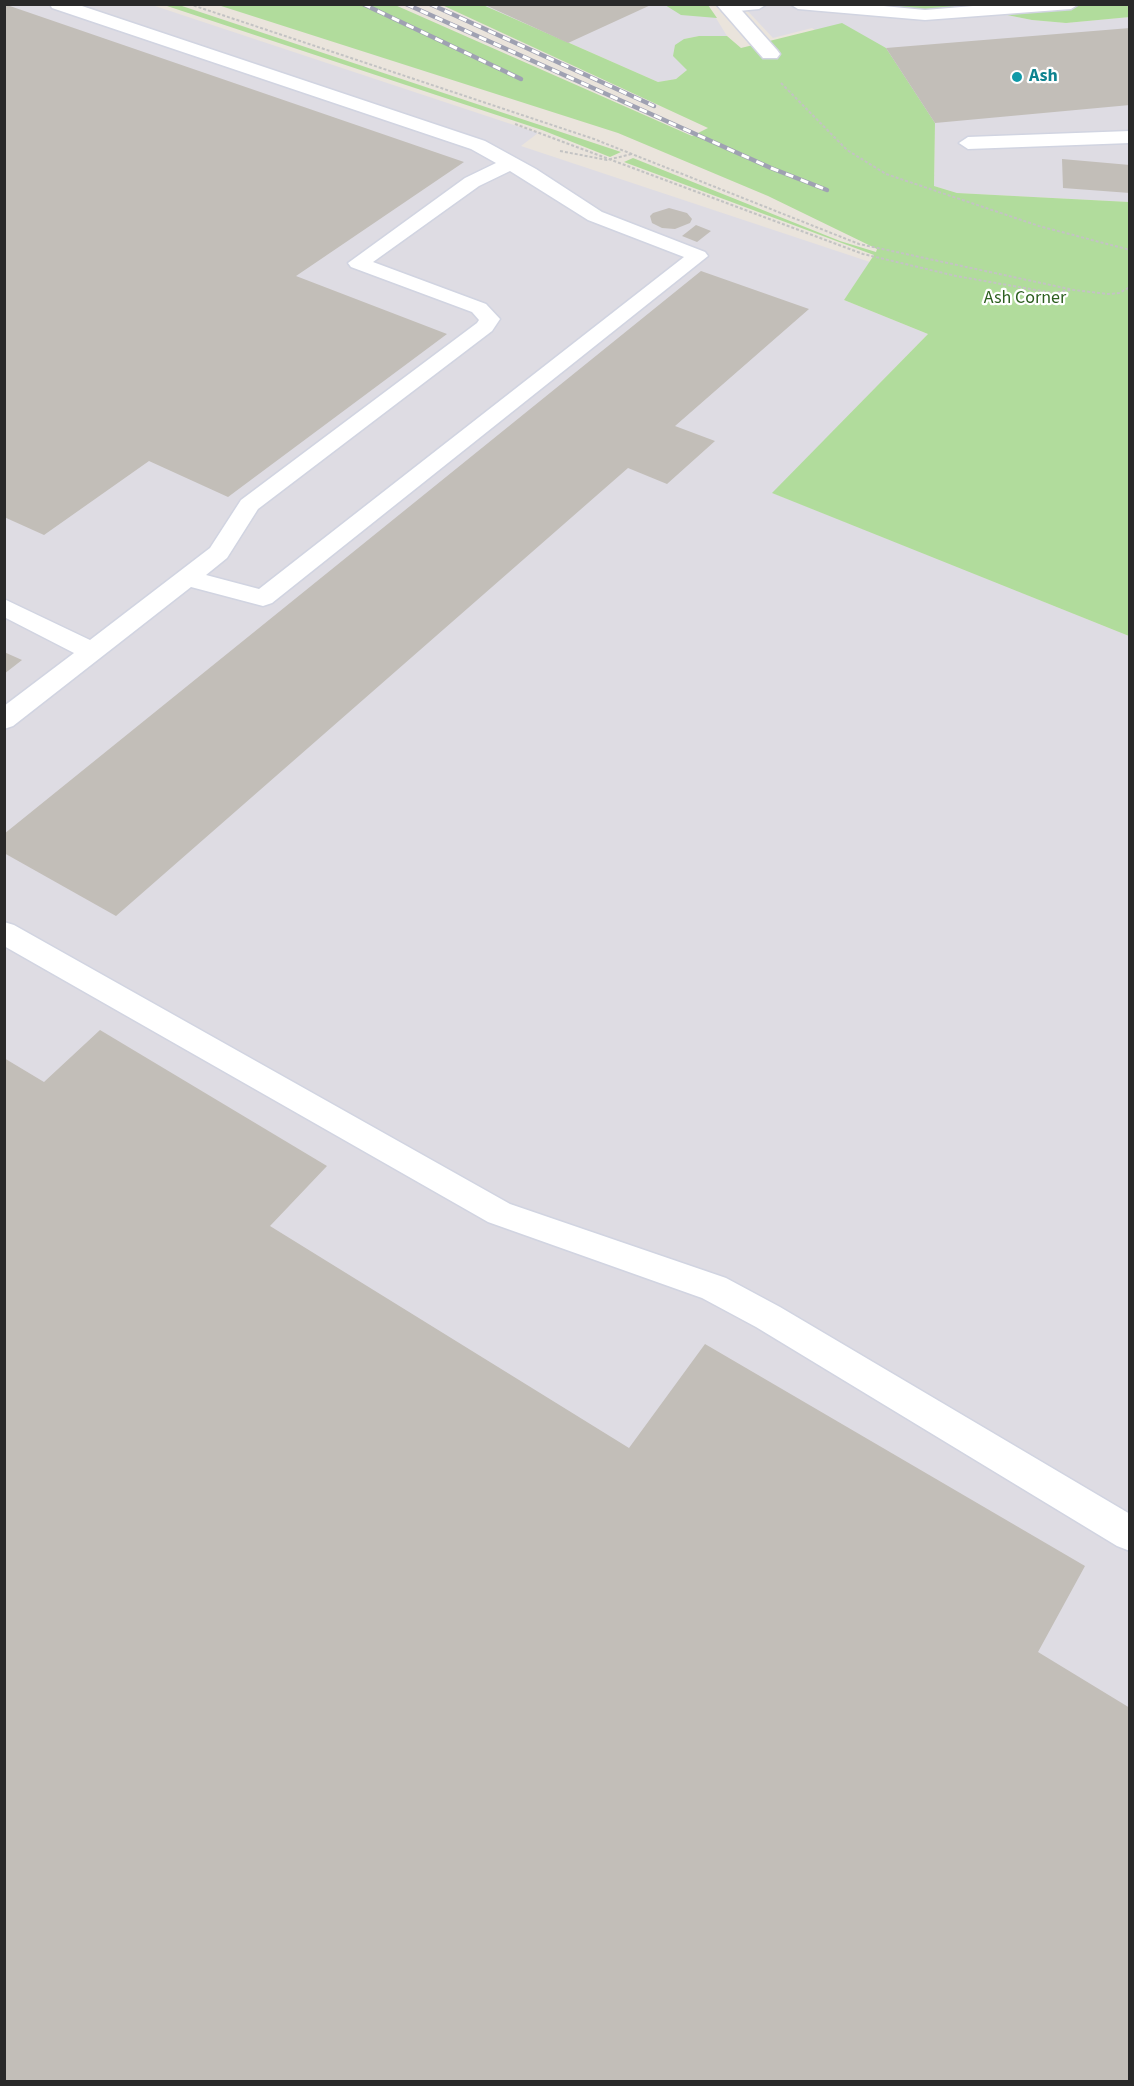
<!DOCTYPE html>
<style>
body{margin:0}
#map{position:relative;width:1134px;height:2086px;overflow:hidden;background:#eae4dc;font-family:"Source Sans 3",sans-serif}
canvas{display:block}
.frame{position:absolute;inset:0;border:6px solid #292929;pointer-events:none}
</style>
<div id="map">
<canvas width="1134" height="2086"></canvas>
<div class="frame"></div>
</div>
<script>
const ctx = document.querySelector('canvas').getContext('2d');
ctx.lineJoin = 'round';
function paint(path, color) { ctx.fillStyle = color; ctx.fill(path, 'evenodd'); }
const poly = rows => new Path2D(rows.map(r => 'M' + r).join(''));
function stroke(path, color, width, dash) { ctx.strokeStyle = color; ctx.lineWidth = width; ctx.lineCap = dash ? 'butt' : 'round'; ctx.setLineDash(dash || []); ctx.stroke(path); }
function write(font, color, halo, rows, align = 'center') {
  ctx.font = font + ' "Source Sans 3",sans-serif'; ctx.lineWidth = 4.5; ctx.setLineDash([]); ctx.textBaseline = 'middle'; ctx.strokeStyle = halo; ctx.fillStyle = color; for (const [text, x, y, turn = 0] of rows) {
    ctx.save(); ctx.translate(x, y); ctx.rotate((+turn || 0) * Math.PI / 180); ctx.textAlign = isNaN(turn) ? turn : align; if (halo) ctx.strokeText(text, 0, 0); ctx.fillText(text, 0, 0); ctx.restore();
  }
}
paint(poly([
 [830,4,977,9,1032,20,1066,23,1129,17,1129,202,957,193,934,186,935,123,812,28,773,38,742,5],
 [5,5,152,5,538,133,521,146,870,262,844,300,928,334,773,493,1129,636,1129,2081,5,2082],
 [483,5,708,5,727,36,699,36,684,39,687,70,676,79,658,82]
]), '#dedce3');
paint(poly([
 [1129,4,1130,17,1066,23,1032,20,977,9,911,12,830,5],
 [164,5,179,5,621,152,610,157,542,130],
 [218,5,395,5,692,136,708,128,442,5,483,5,658,82,676,79,687,70,673,56,675,45,684,39,699,36,727,36,741,48,842,23,886,48,935,123,934,186,957,193,1129,202,1129,636,772,493,928,334,844,300,874,255,624,162,633,158,840,241,876,252,877,249,768,196,618,133],
 [665,5,708,5,717,18,681,15]
]), '#b1dc9c');
paint(poly([
 [4,4,464,162,296,276,447,334,228,497,149,461,44,535,4,517],
 [483,4,653,4,568,43],
 [1130,28,1130,105,935,123,886,48],
 [1062,159,1130,165,1130,193,1063,188],
 [669,208,687,213,692,219,690,223,675,229,662,228,652,223,650,216,653,213],
 [696,225,711,231,697,242,682,236],
 [701,271,809,309,675,426,715,441,667,484,628,468,116,916,4,853,4,834],
 [4,652,22,660,4,674],
 [100,1030,327,1166,270,1226,629,1448,705,1344,1085,1566,1038,1652,1130,1708,1130,2082,4,2082,4,1058,44,1082]
]), '#c2beb8');
const service = poly([
 [50,4,76,4,485,141,536,169,602,212,705,252,708,256,272,603,263,606,191,587,13,726,4,729,4,706,74,653,4,617,4,599,90,640,210,548,241,500,477,323,479,320,472,312,351,267,348,263,465,178,496,163,471,149,52,8,50,4],
 [510,171,588,220,684,257,259,589,206,575,227,558,258,509,492,331,500,319,486,304,373,262,479,186,510,171],
 [721,4,767,4,759,9,728,12,722,11,721,4],
 [790,4,863,4,925,10,997,4,1079,4,1071,9,925,20,798,9,790,4],
 [1130,131,1130,143,968,149,959,143,968,137,1130,131],
 [4,922,14,925,510,1204,726,1278,780,1307,1130,1514,1130,1551,1117,1546,756,1327,702,1298,488,1222,4,946,4,922]
]);
const minor = poly([
 [716,4,736,4,777,50,780,54,777,58,763,58,716,4]
]);
stroke(service, '#d1d4e1', 3);
stroke(minor, '#d1d4e1', 3);
stroke(poly([
 [189,4,594,139,859,244,1074,290,1108,294,1119,293,1130,287],
 [781,83,847,150,886,174,1039,226,1130,250],
 [515,124,863,254,956,276,1053,293,1071,290],
 [560,151,607,160,632,154]
]), '#c3c3c3', 2, [3, 2]);
paint(service, '#fff');
paint(minor, '#fff');
const rail = poly([
 [363,4,521,79],
 [406,4,771,168,827,190],
 [430,4,654,106]
]);
stroke(rail, '#9fa1b2', 4.5);
stroke(rail, '#fff', 3, [8]);
for (const [x, y, r, color] of [
 [1017,77,6,"#0f9aa8"]
]) { const dot = new Path2D(); dot.arc(x, y, r, 0, 2 * Math.PI); ctx.fillStyle = color; ctx.fill(dot); stroke(dot, '#fff', 2); }
write('bold 18px', '#0d838f', '#fff', [
 ["Ash",1029,77]
], 'left');
write('18px', '#2c5f1f', '#fff', [
 ["Ash Corner",1025,299]
]);
</script>
